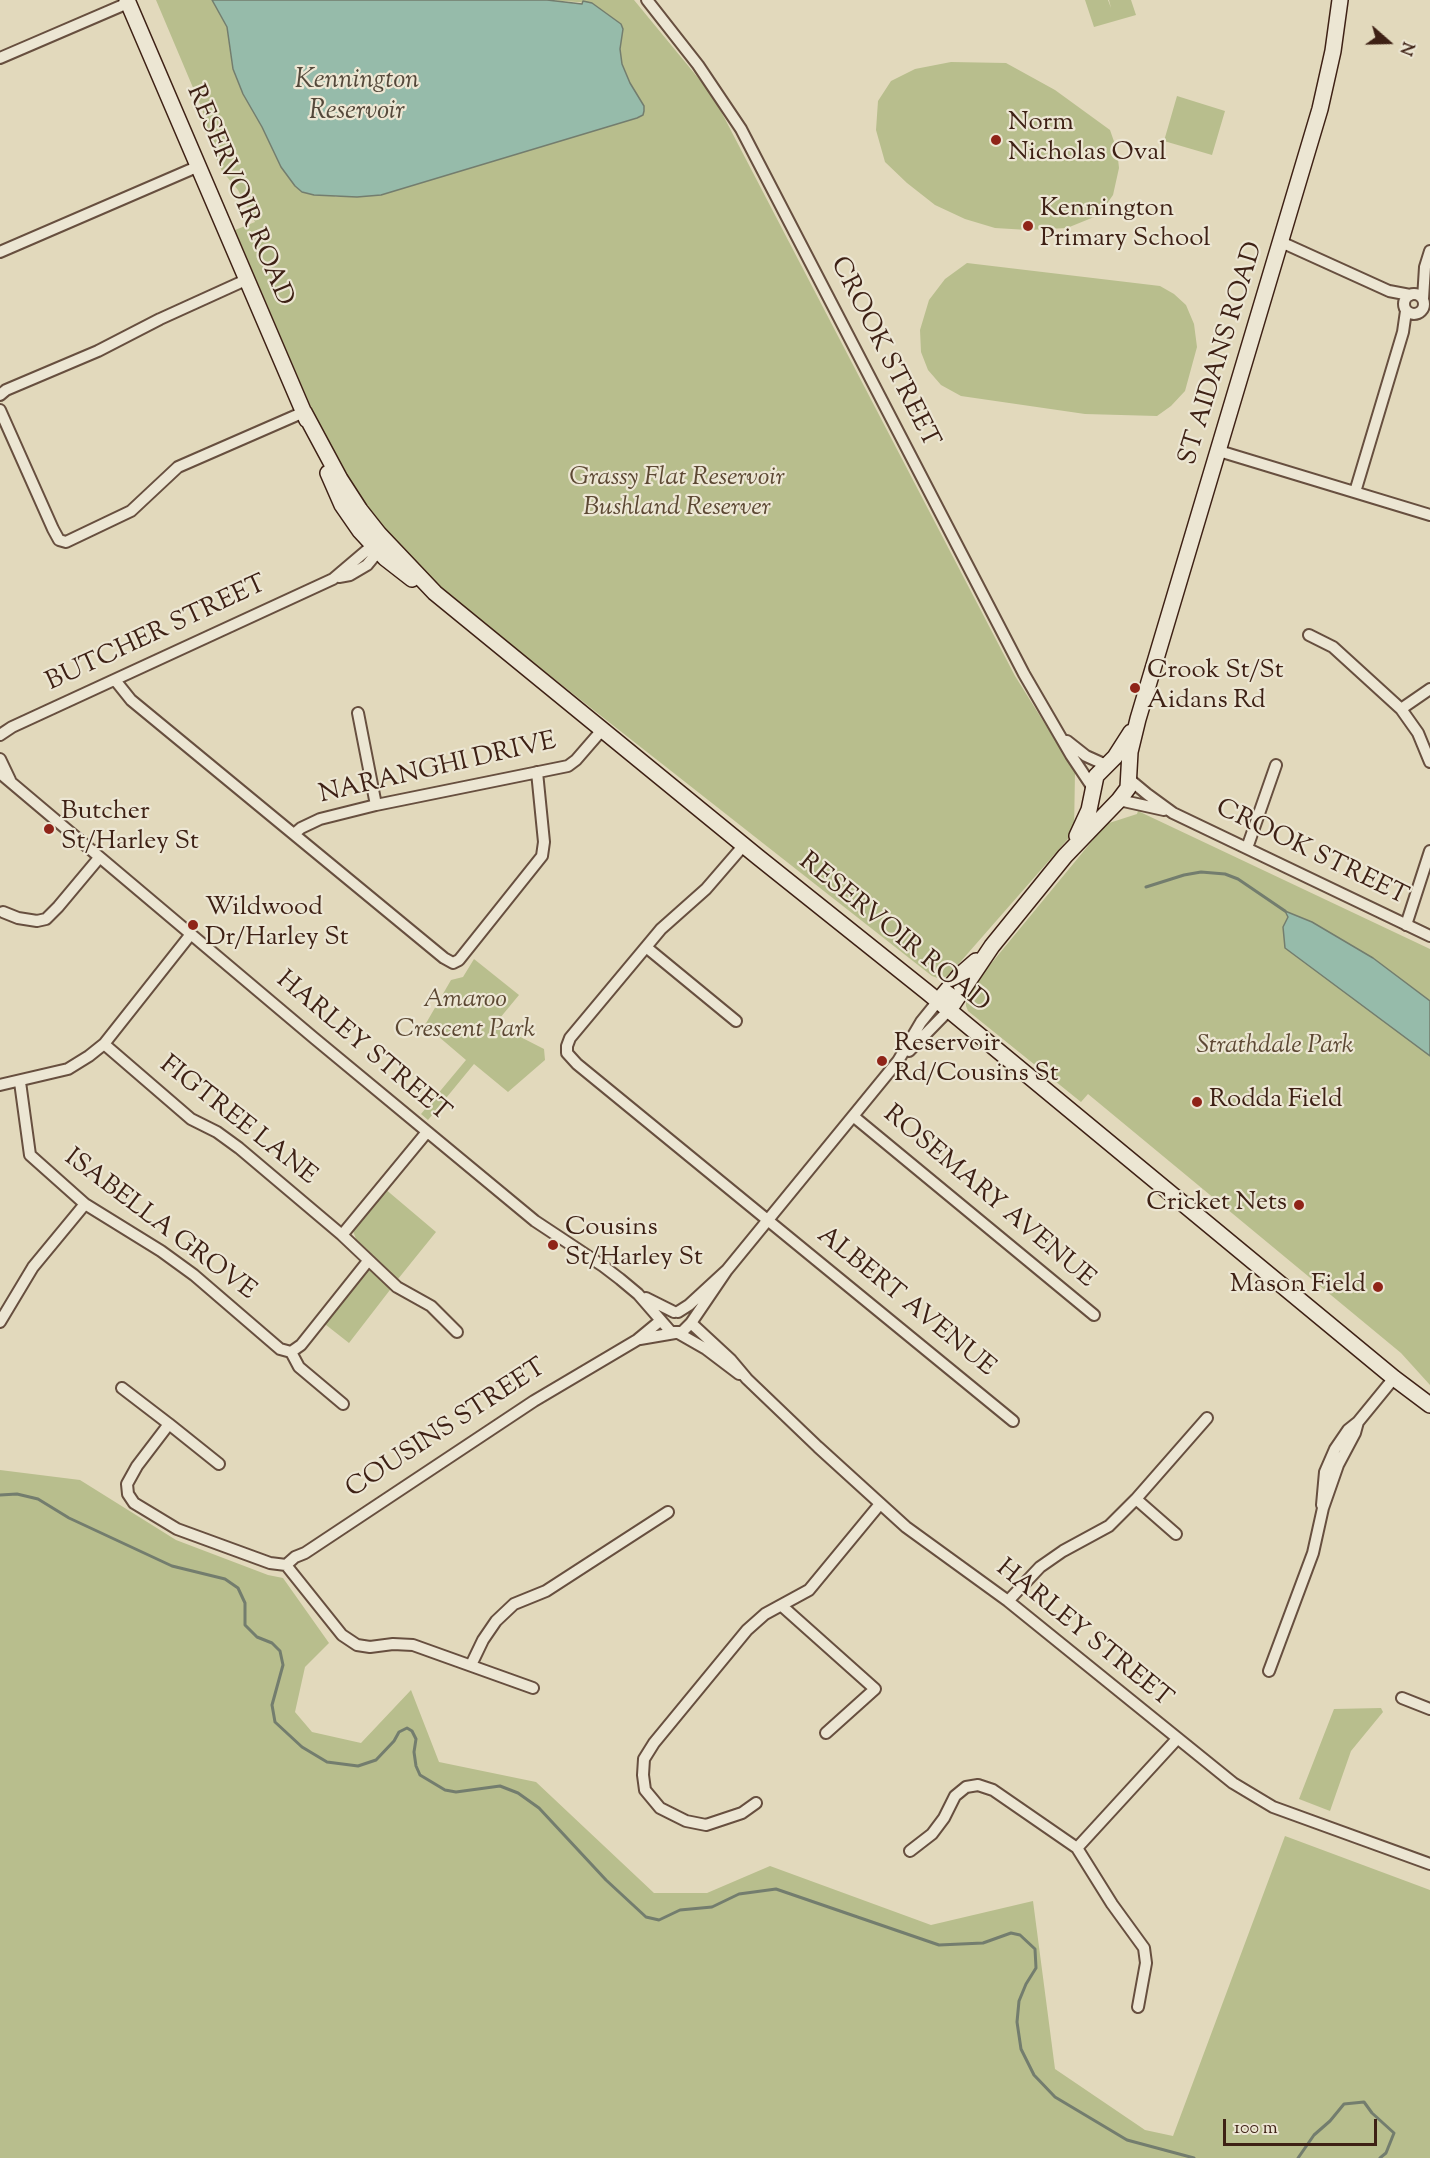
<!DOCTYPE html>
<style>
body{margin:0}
#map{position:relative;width:1430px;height:2158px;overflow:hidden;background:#e2d9bc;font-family:"Sorts Mill Goudy",serif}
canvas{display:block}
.north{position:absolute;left:1358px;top:12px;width:60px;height:60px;-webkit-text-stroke:4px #ece6d3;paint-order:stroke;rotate:110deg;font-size:16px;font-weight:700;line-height:24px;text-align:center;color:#3e2115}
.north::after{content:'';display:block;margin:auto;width:21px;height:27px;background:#3e2115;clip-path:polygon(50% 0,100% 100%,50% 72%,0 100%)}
.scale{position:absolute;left:1223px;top:2119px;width:154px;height:27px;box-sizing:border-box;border:3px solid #3e2115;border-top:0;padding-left:8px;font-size:18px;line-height:21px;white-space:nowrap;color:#3e2115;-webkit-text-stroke:4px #ece6d3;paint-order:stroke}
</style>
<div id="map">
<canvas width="1430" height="2158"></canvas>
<div class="north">N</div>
<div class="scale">100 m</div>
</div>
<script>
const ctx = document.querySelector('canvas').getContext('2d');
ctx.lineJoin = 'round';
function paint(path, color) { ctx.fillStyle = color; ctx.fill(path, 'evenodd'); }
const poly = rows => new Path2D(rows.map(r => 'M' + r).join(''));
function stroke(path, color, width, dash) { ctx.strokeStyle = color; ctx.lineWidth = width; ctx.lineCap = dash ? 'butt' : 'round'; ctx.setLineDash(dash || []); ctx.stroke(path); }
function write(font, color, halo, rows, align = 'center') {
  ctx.font = font + ' "Sorts Mill Goudy",serif'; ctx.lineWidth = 4.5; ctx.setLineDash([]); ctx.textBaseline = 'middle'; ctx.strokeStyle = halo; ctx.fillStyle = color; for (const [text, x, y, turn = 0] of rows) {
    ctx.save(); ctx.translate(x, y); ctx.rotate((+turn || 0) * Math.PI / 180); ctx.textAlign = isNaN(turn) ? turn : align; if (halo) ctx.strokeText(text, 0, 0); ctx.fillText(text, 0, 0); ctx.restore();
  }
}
paint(poly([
 [156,0,212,0,227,27,233,69,243,94,262,127,281,167,336,197,381,195,637,118,644,106,630,83,622,64,620,49,623,29,621,24,592,3,547,0,634,0,713,96,1015,676,1075,772,1074,832,948,976,940,979,932,976,591,708,462,606,411,561,368,514,326,442,235,230,255,222,238,190,222,171,218,163,202,109],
 [1085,0,1108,0,1111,8,1109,0,1131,0,1136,15,1094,27],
 [951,62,1006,63,1055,90,1110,130,1117,150,1119,168,1113,195,1099,215,1067,228,1028,230,995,228,965,219,935,205,907,183,885,162,876,130,878,101,891,81,915,69],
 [1177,96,1225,111,1212,155,1164,141],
 [967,263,1160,286,1174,294,1186,305,1194,324,1197,347,1185,391,1171,406,1157,416,1085,414,961,396,941,385,928,370,921,352,920,330,929,300,945,279],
 [1138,811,1430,949,1430,1385,1401,1353,1088,1094,1081,1102,968,1011,966,1006,966,996,971,988,1106,824,1137,814],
 [474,959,519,995,495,1024,544,1049,545,1060,508,1092,474,1064,428,1120,421,1114,466,1060,425,1025,451,980,463,977],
 [384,1188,436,1232,398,1279,356,1239,353,1231,353,1225],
 [368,1264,393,1286,349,1343,321,1321],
 [0,1470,80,1480,176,1540,268,1575,283,1578,329,1643,305,1667,295,1712,312,1732,361,1743,411,1690,439,1762,536,1782,654,1893,707,1893,770,1866,931,1925,1033,1901,1055,2069,1145,2130,1173,2136,1285,1836,1430,1890,1430,2158,0,2158],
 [1381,1708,1383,1712,1351,1751,1330,1811,1299,1799,1334,1709]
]), '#b8be8d');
const water = poly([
 [212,0,547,0,582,4,583,1,592,3,621,24,623,29,620,49,622,64,630,83,644,106,644,111,643,115,637,118,381,195,357,197,314,195,302,192,295,186,281,167,262,127,243,94,233,69,227,27,212,0],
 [1285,911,1312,922,1373,958,1430,1001,1430,1056,1285,948,1283,927,1288,917,1285,911]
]);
paint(water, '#96bbaa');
stroke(water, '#737d6e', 1.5);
stroke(poly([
 [1146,887,1184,875,1201,872,1225,874,1238,879,1285,911],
 [0,1495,17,1494,38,1499,69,1518,172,1566,225,1579,238,1588,245,1603,245,1625,257,1637,272,1643,280,1651,283,1665,272,1705,275,1722,302,1747,327,1762,358,1766,376,1760,394,1741,399,1732,407,1728,412,1731,416,1739,414,1752,416,1766,420,1775,445,1790,456,1792,500,1786,518,1793,539,1808,606,1880,646,1917,659,1920,680,1910,712,1907,739,1894,776,1889,939,1945,983,1943,1011,1933,1020,1935,1035,1949,1036,1968,1026,1984,1019,2001,1017,2022,1021,2049,1034,2075,1055,2097,1127,2140,1194,2158],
 [1298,2158,1314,2135,1330,2121,1344,2104,1364,2102,1372,2113,1394,2133,1386,2153,1380,2158]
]), '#737d6e', 3);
const street = poly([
 [647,0,698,65,741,129,1024,674,1071,755,1093,788],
 [0,58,128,3],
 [1281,242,1389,291,1410,295],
 [0,252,199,166],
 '1404 304a10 10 0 1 1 20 0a10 10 0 1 1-20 0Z',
 [1423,299,1425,267,1430,251],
 [0,395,6,390,98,351,160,319,248,279],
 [0,410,53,529,59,540,66,542,131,511,178,467,304,412],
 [1219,451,1430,515],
 [1355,492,1403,332,1406,311],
 [339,577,350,575,367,565,381,548],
 [1309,635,1333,647,1401,709,1418,733,1430,762],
 [115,680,131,700,444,958,453,963,459,960,542,856,544,842,537,772],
 [1401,709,1430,689],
 [358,713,376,805],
 [0,735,12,727,333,579,373,545,378,543],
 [1067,741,1086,756,1106,765],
 [0,759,10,780],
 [0,773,314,1038,535,1221,603,1266,620,1279,638,1294,671,1332,682,1332,691,1323,727,1270],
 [1129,779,1147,794,1173,813,1430,936],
 [1119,800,1164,810],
 [294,834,301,828,320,819,376,805,568,766,576,760,602,730],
 [744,845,706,889,661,929,570,1038,567,1046,567,1053,577,1064,1013,1421],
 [1247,848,1276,765],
 [3,912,18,918,37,921,46,919,58,907,99,858],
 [1406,925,1430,851],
 [646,947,736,1021],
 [104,1044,191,1119,217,1132,239,1148,342,1235,427,1132],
 [909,1051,949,1010],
 [20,1082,30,1155,85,1204,161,1251,194,1275,280,1349,291,1352],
 [0,1085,68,1069,89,1056,104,1044,191,934],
 [853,1116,1094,1315],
 [342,1235,397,1287,431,1306,457,1332],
 [646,1298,674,1312],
 [678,1312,689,1305,727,1270,898,1061,921,1022,938,1001],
 [0,1322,33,1267,85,1204],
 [691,1323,731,1360,747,1379,818,1447,906,1527,1008,1601,1233,1783,1273,1807,1430,1864],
 [678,1333,706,1349,739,1374],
 [640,1339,675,1333],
 [122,1388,169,1424],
 [343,1404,299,1367,291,1352,301,1345,368,1261],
 [219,1464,169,1424,137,1466,127,1484,128,1494,134,1503,177,1529,270,1563,286,1565],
 [1136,1499,1176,1534],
 [1322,1505,1325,1472,1335,1449,1348,1430,1358,1422,1394,1378],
 [286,1565,295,1557,305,1553,534,1401,637,1340,660,1321],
 [286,1565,342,1635,357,1645,370,1647,393,1644,413,1645,533,1688],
 [1008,1601,1040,1567,1063,1551,1109,1526,1136,1499,1207,1418],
 [782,1606,875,1689,826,1733],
 [471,1665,483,1640,496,1621,514,1604,546,1591,668,1512],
 [1269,1671,1313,1553,1323,1508,1338,1465,1355,1433,1358,1422],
 [1402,1698,1430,1709],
 [756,1803,742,1813,706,1825,686,1821,660,1808,645,1790,643,1775,644,1759,654,1743,747,1630,765,1614,809,1590,880,1504],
 [1077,1848,1112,1904,1144,1948,1146,1963,1138,2007],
 [910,1851,932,1834,944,1818,955,1796,966,1787,978,1785,993,1790,1077,1848,1177,1739]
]);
const secondary = poly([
 [127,0,307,420],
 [304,412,340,479,360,510,379,534,435,593,758,857,927,992,1394,1378,1430,1405],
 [328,473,342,505,360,531,385,558,412,579],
 [1077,836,1089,810,1096,776,1115,757,1131,732],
 [938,1001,960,975,976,961],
 [949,1010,992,946,1065,856,1119,800,1128,788,1130,752,1138,719,1320,109,1333,51,1340,0]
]);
stroke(street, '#674f3f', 14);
stroke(secondary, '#3e2115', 18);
stroke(street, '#ece6d3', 10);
stroke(secondary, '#ece6d3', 15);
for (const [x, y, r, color] of [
 [996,140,6,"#8f2418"],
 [1028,226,6,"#8f2418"],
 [1135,688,6,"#8f2418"],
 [49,829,6,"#8f2418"],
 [193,925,6,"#8f2418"],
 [882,1061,6,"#8f2418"],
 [1197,1102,6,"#8f2418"],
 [1299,1205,6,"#8f2418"],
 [553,1245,6,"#8f2418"],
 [1378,1287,6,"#8f2418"]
]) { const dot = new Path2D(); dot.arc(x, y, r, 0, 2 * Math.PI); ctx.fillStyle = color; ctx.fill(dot); stroke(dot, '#ece6d3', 2); }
write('26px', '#3e2115', '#ece6d3', [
 ["Norm",1008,125],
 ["Nicholas Oval",1008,155],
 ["Kennington",1040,211],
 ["Primary School",1040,241],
 ["Crook St/St",1147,673],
 ["Aidans Rd",1147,703],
 ["Butcher",61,814],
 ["St/Harley St",61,844],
 ["Wildwood",205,910],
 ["Dr/Harley St",205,940],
 ["Reservoir",894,1046],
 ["Rd/Cousins St",894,1076],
 ["Rodda Field",1209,1102],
 ["Cricket Nets",1287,1205,"right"],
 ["Cousins",565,1230],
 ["St/Harley St",565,1260],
 ["Mason Field",1366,1287,"right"]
], 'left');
write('26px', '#3e2115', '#ece6d3', [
 ["RESERVOIR ROAD",238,196,67],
 ["CROOK STREET",883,353,63],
 ["ST AIDANS ROAD",1223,354,-73],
 ["BUTCHER STREET",157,635,-25],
 ["NARANGHI DRIVE",438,770,-13],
 ["CROOK STREET",1311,854,26],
 ["RESERVOIR ROAD",893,934,39],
 ["HARLEY STREET",362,1048,40],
 ["FIGTREE LANE",237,1122,38],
 ["ROSEMARY AVENUE",988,1198,40],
 ["ISABELLA GROVE",159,1226,37],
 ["ALBERT AVENUE",905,1303,39],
 ["COUSINS STREET",447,1430,-33],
 ["HARLEY STREET",1083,1635,39]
]);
write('italic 26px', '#5c4833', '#ece6d3', [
 ["Grassy Flat Reservoir",677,480],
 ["Bushland Reserver",677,510],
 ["Amaroo",465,1002],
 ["Crescent Park",465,1032],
 ["Strathdale Park",1275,1048]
]);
write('italic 27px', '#54483a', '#ece6d3', [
 ["Kennington",357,82],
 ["Reservoir",357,113]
]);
</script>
